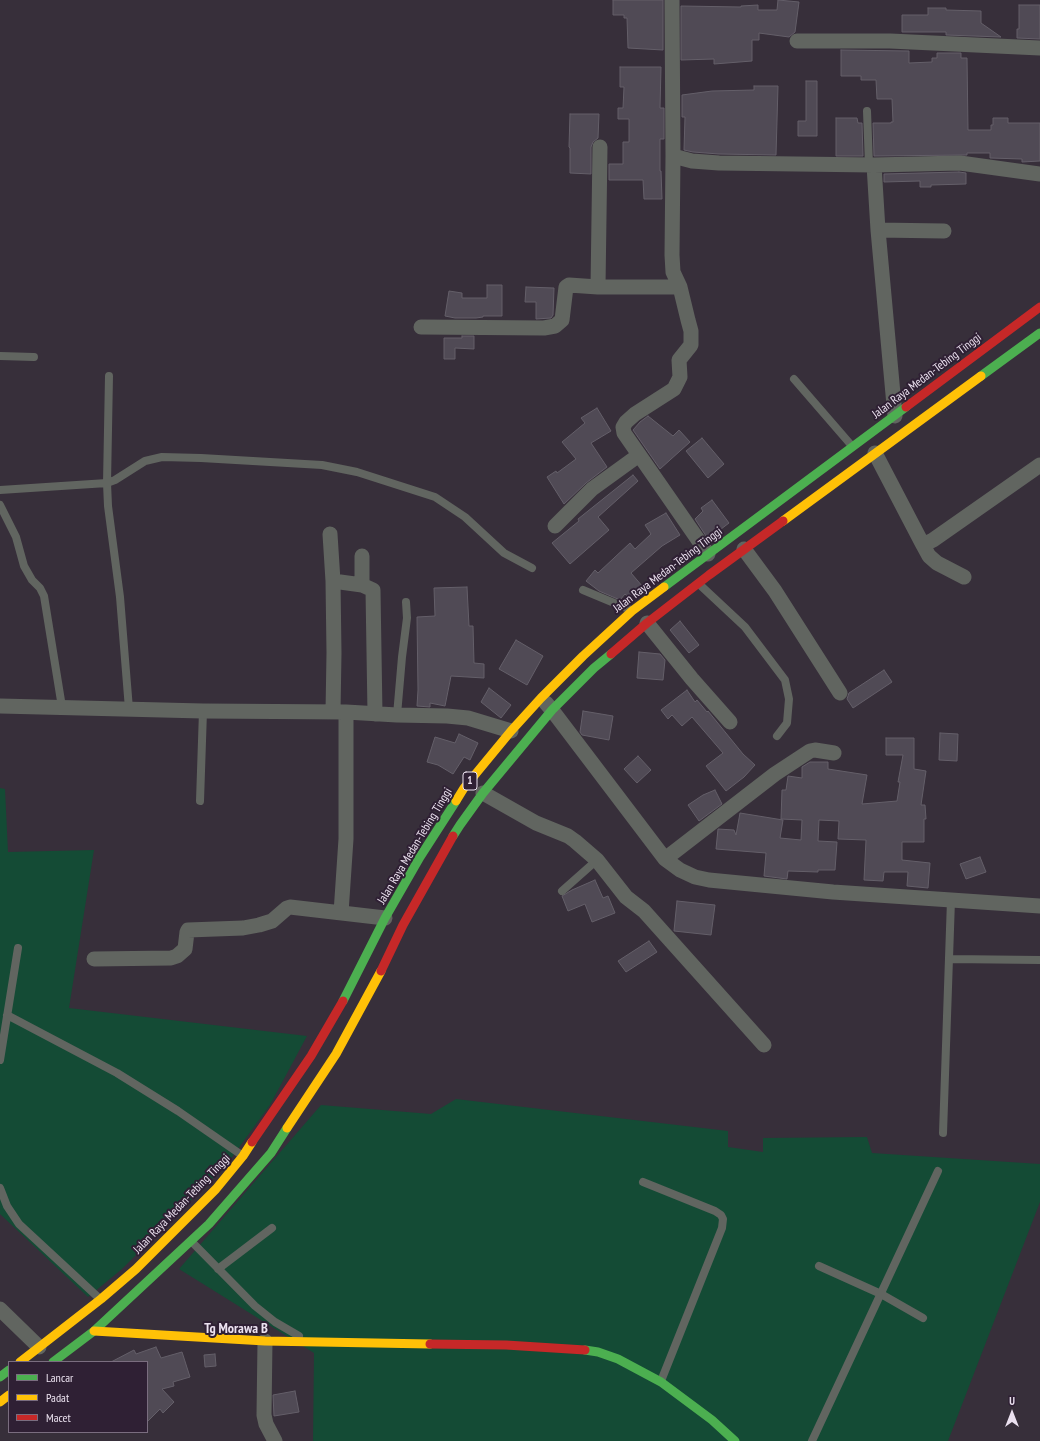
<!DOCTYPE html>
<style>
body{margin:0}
#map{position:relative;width:1040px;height:1441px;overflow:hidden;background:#372f3a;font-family:"PT Sans Narrow",sans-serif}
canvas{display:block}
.legend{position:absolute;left:8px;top:1361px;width:140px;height:72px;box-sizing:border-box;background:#2f2034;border:1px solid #7a6d7f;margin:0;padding:5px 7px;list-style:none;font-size:12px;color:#ebe1ef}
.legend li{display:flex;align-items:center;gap:8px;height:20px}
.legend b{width:20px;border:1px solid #7a6d7f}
.north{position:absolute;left:992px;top:1393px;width:40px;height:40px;-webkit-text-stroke:3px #2f2034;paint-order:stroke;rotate:0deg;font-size:11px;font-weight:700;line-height:16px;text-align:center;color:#ebe1ef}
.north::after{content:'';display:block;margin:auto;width:14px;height:18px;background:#ebe1ef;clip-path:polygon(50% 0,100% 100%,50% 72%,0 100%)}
</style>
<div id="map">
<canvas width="1040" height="1441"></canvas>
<ul class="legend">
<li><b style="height:5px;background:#4caf50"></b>Lancar</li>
<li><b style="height:5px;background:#ffc107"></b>Padat</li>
<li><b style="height:5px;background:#c62828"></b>Macet</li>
</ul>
<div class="north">U</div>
</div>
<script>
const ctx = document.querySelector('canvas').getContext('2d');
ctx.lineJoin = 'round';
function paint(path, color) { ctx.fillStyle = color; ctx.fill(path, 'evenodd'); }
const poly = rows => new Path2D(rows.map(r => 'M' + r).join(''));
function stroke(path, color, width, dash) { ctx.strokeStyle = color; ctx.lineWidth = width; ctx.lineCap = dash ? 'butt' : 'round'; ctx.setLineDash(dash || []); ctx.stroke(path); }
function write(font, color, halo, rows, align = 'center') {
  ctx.font = font + ' "PT Sans Narrow",sans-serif'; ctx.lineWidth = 4; ctx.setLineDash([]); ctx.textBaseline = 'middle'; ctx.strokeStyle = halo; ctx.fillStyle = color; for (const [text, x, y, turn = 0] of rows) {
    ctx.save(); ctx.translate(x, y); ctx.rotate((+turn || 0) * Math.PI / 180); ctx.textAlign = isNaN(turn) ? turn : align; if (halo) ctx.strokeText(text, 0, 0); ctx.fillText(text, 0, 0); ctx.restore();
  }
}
paint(poly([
 [0,788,5,789,8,852,94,850,69,1008,307,1036,270,1105,227,1164,122,1269,88,1297,0,1214],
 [456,1099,728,1131,728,1147,763,1152,763,1138,867,1137,872,1153,1040,1164,1040,1202,948,1441,313,1441,314,1353,179,1269,321,1105,431,1114]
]), '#144b35');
const building = poly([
 [613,0,663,0,663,50,628,48,627,18,624,18,624,15,613,15,613,0],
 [778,0,799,2,795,32,789,37,759,33,759,40,752,40,752,61,714,64,714,59,681,60,681,6,741,7,741,6,758,5,758,10,777,10,778,0],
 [1019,5,1040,5,1040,39,1017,38,1017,29,1019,29,1019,5],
 [928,8,946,8,946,10,981,11,981,23,1001,37,946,35,946,32,902,32,902,15,928,15,928,8],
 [841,50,909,51,909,63,932,62,932,58,937,58,937,53,961,53,961,58,967,58,968,130,991,130,991,125,993,125,993,118,1008,118,1008,123,1040,123,1040,161,1022,162,1022,159,990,158,990,153,967,153,967,155,874,156,873,123,891,123,891,122,893,122,892,99,877,99,876,80,861,80,861,76,841,76,841,50],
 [620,67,661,67,660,108,664,108,664,139,660,139,660,171,661,171,662,199,644,199,643,180,609,180,609,164,623,164,623,142,629,142,629,119,618,119,618,108,623,108,624,87,620,87,620,67],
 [806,81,817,81,817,136,798,136,798,121,806,121,806,81],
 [754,86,778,86,776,155,719,154,693,152,684,150,685,117,682,117,682,95,712,91,754,90,754,86],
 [570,114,599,114,598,138,593,142,591,147,591,174,570,173,570,148,569,147,570,114],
 [836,118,857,118,858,123,862,123,863,156,836,156,836,118],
 [959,172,966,173,966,184,931,185,931,187,920,187,920,181,884,182,884,174,959,172],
 [487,285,502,285,502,316,483,316,483,317,476,318,455,318,445,316,449,291,462,293,462,298,487,298,487,285],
 [526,287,554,288,553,315,551,318,536,319,536,302,525,302,526,287],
 [462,336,474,336,474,349,455,348,455,359,444,359,444,338,462,338,462,336],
 [597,408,611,431,591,443,607,467,586,483,564,504,547,477,556,471,557,473,576,459,562,442,585,423,581,418,597,408],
 [648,416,673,436,679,430,690,442,660,469,633,430,640,422,648,416],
 [702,438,724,464,708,478,686,451,702,438],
 [633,475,638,481,598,517,609,530,570,564,552,543,579,521,578,519,633,475],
 [712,500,729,523,708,539,695,519,703,511,701,508,712,500],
 [666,513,680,535,662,546,631,573,643,587,629,598,625,594,620,600,599,591,586,581,595,570,598,573,630,543,635,549,651,534,645,525,666,513],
 [467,587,469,626,473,626,474,663,484,664,484,678,451,676,445,706,430,703,430,707,417,706,418,690,417,617,435,616,434,588,467,587],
 [680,621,699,645,689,653,670,630,680,621],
 [516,640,543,656,527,685,499,669,516,640],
 [639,652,660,654,665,660,663,680,637,678,639,652],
 [884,670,892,682,853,708,847,699,849,693,884,670],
 [489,688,511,705,501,718,481,702,489,688],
 [687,690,695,702,697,700,707,712,708,711,743,754,755,765,744,777,726,791,706,766,723,753,692,717,682,726,672,715,668,719,661,710,687,690],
 [583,711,613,716,609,740,582,735,580,732,583,711],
 [940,733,958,734,957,761,939,760,940,733],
 [459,734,478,743,470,760,464,757,453,774,438,765,427,762,435,737,455,743,459,734],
 [886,738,914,738,914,769,926,771,921,805,925,805,926,819,924,819,924,842,902,842,902,860,930,863,928,888,907,886,908,872,884,872,883,881,864,880,866,840,838,839,839,821,819,820,818,841,837,842,835,870,818,870,818,872,788,871,787,879,764,876,766,853,716,849,718,829,734,830,736,835,740,813,783,820,780,838,801,840,802,820,781,819,782,790,786,790,788,776,802,778,802,767,810,762,828,762,828,769,867,775,862,804,897,801,900,782,898,782,903,755,886,755,886,738],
 [638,756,651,770,637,783,624,769,638,756],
 [715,790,722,804,699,821,688,805,703,795,715,790],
 [980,857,986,872,966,879,960,864,980,857],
 [595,880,603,898,608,896,615,913,592,922,585,904,568,911,562,896,572,890,595,880],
 [677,901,715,905,711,935,674,931,677,901],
 [649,941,657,952,626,972,618,961,649,941],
 [156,1347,161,1358,182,1352,190,1377,173,1382,174,1386,162,1389,174,1402,163,1413,160,1409,147,1422,147,1362,111,1362,134,1350,136,1354,156,1347],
 [215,1354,216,1366,205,1367,204,1355,215,1354],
 [295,1391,299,1412,274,1416,273,1395,295,1391]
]);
paint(building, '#504a55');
stroke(building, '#645f69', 1);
stroke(poly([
 [867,111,869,165],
 [0,356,34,357],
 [794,379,852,446],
 [0,490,107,483,109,376],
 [0,505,16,537,24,566,32,580,40,588,44,596,62,707],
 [699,584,745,627,785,680,789,699,787,723,777,736],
 [583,590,631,610],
 [129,709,120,597,108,506,107,483,115,480,145,461,162,457,201,458,322,465,357,472,435,497,465,517,504,553,532,568],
 [397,715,402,657,407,618,406,602],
 [200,801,203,711],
 [562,891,597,860],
 [949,959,1040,960],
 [7,1015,117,1073,178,1111,243,1156],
 [0,1060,18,948],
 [943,1133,951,900],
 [643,1182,715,1211,721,1215,723,1219,722,1228,661,1381],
 [0,1188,7,1206,19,1224,100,1299],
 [191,1241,255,1306,275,1322,299,1336],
 [819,1266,881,1294,923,1318],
 [218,1269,272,1228],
 [812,1441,938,1171]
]), '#616560', 8);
stroke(poly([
 [672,0,673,156,672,255,673,272,680,287,688,320,691,331,691,345,679,360,680,377,674,389,635,414,626,422,623,427,624,433,708,554],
 [797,41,890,41,1040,48],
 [673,156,692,161,719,163,874,165,878,230,895,416],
 [874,165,960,163,1040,174],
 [878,230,944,231],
 [598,287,600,147],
 [421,327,544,328,555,326,562,320,566,287,569,285,598,287,680,287],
 [875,453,923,545,933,540,1040,465],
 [555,526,592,489,639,455],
 [330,534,333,581,334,653,333,712],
 [923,545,929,556,937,563,964,577],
 [744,549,775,591,840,693],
 [362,556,362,585],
 [333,581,362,585,373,590,375,714],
 [647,623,692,679,730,722],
 [546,703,552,710,665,859,680,870,695,877,709,880,833,892,1040,906],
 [0,706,203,711,346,712,397,715,447,716,468,718,511,731],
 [483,793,536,823,568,836,575,841,597,860,626,897,644,911,764,1045],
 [665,859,775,774,810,751,815,750,834,753],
 [341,913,346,839,346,712],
 [94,959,171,958,177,956,185,949,187,932,188,930,243,928,259,925,272,921,287,908,290,907,385,918],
 [0,1309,39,1347],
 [265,1341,264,1415,266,1424,275,1441]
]), '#616560', 15);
stroke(poly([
 [981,376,1040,333],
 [664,587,906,407],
 [453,836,460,825,483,793,552,710,594,668,611,654],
 [343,1001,385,918,420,857,456,801],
 [585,1350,598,1352,618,1359,661,1382,712,1420,735,1441],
 [53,1362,94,1331,209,1224,271,1153,287,1128],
 [0,1377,9,1370]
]), '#4caf50', 9);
stroke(poly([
 [783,521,981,376],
 [456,801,464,788,511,731,541,698,583,656,632,611,664,587],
 [287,1128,336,1054,381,971],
 [94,1331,265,1341,430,1344],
 [20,1362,101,1299,136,1269,216,1189,243,1156,252,1142],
 [0,1402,9,1395]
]), '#ffc107', 9);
stroke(poly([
 [906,407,1040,307],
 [611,654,647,623,709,575,783,521],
 [381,971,403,925,453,836],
 [252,1142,311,1056,343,1001],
 [430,1344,506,1345,585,1350]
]), '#c62828', 9);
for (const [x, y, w] of [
 [470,781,14]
]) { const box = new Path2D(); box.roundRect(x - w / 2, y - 9, w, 18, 3); ctx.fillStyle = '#2f2034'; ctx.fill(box); stroke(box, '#ebe1ef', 1); }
write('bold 11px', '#ebe1ef', null, [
 ["1",470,781]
]);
write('12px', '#ebe1ef', '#2f2034', [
 ["Jalan Raya Medan-Tebing Tinggi",927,376,-37],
 ["Jalan Raya Medan-Tebing Tinggi",668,570,-37],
 ["Jalan Raya Medan-Tebing Tinggi",415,846,-59],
 ["Jalan Raya Medan-Tebing Tinggi",182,1204,-46]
]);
write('bold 14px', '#ebe1ef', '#2f2034', [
 ["Tg Morawa B",236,1329]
]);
</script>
